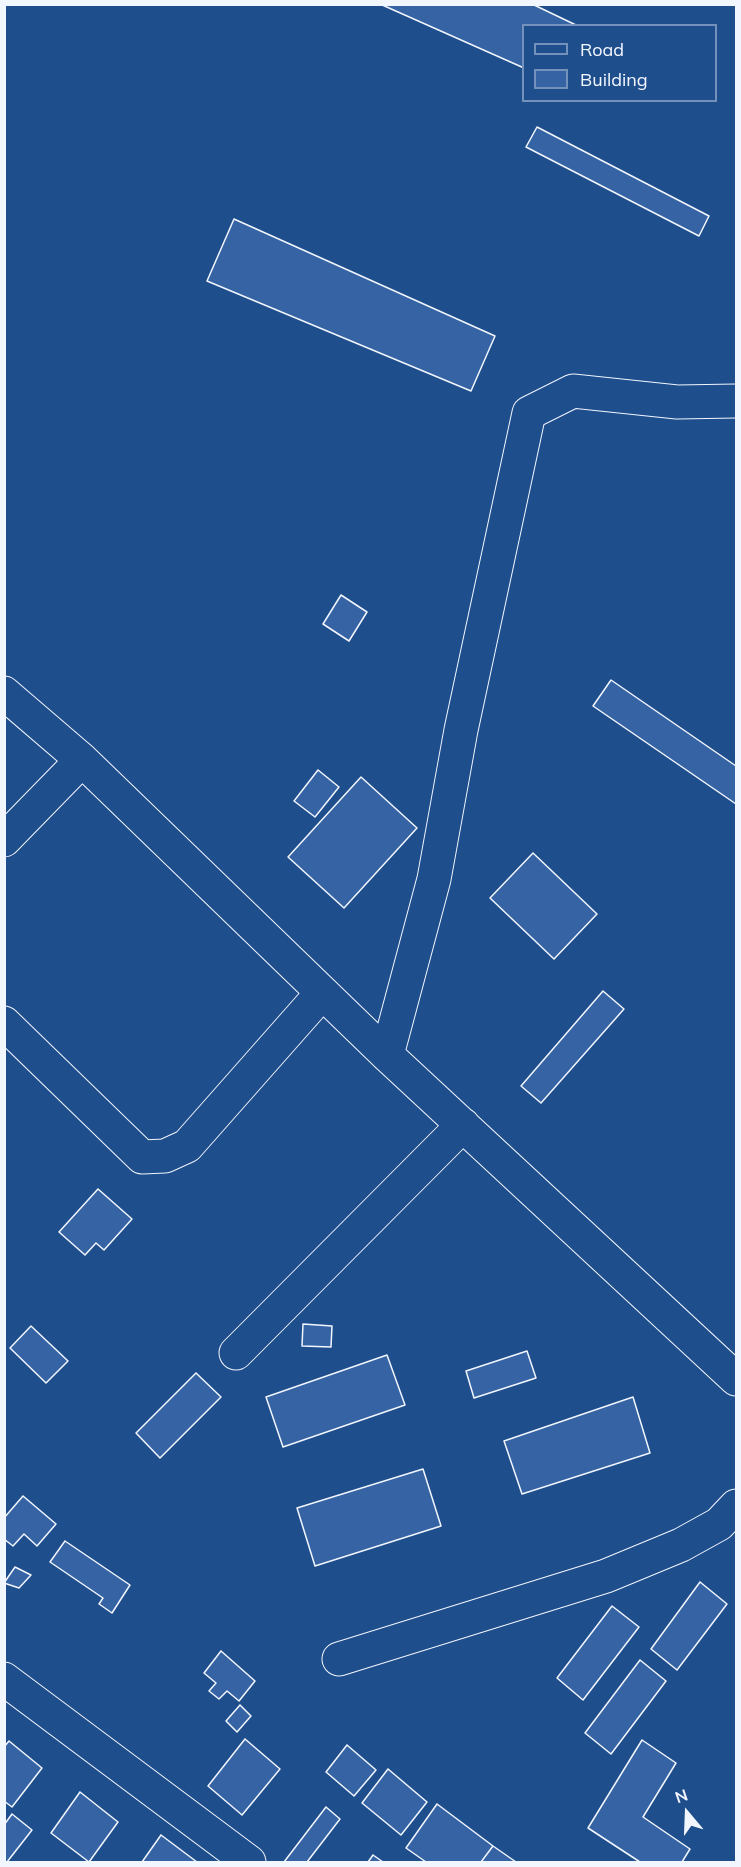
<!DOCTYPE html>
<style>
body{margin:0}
#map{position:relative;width:741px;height:1867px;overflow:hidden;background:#1f4e8c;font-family:Mulish,sans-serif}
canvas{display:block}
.frame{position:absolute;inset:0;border:6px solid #f2f6ff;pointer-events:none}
.legend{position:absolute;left:522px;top:24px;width:195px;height:78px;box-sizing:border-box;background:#1f4e8c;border:2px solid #7391ba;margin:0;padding:8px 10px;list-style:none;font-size:18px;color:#f2f6ff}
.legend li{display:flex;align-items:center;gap:12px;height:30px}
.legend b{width:30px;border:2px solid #7391ba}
.north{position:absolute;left:657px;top:1783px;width:60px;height:60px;-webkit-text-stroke:4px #1f4e8c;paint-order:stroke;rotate:341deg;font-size:16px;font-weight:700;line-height:24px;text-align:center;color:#f2f6ff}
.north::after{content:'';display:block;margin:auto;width:21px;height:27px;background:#f2f6ff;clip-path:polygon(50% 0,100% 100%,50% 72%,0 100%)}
</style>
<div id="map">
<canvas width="741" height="1867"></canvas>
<div class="frame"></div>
<ul class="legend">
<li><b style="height:8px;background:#1f4e8c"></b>Road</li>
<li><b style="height:16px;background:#3563a3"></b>Building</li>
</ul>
<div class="north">N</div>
</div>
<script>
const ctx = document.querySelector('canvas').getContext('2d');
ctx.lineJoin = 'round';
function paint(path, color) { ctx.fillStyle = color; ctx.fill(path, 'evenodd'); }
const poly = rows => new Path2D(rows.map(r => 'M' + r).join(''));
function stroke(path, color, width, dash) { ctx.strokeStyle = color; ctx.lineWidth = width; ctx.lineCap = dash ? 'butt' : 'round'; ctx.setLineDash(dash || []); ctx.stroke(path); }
const building = poly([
 [380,4,532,4,578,26,524,26,524,68,380,4],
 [537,127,709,216,699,236,526,147,537,127],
 [234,219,495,336,471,391,207,281,234,219],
 [341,595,367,612,349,641,323,624,341,595],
 [611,680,736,766,736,804,593,706,611,680],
 [318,770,339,787,315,817,294,801,318,770],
 [361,777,417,828,344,908,288,857,361,777],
 [533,853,597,914,554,959,490,898,533,853],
 [603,991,624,1009,541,1103,521,1086,603,991],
 [98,1189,132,1219,104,1250,96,1243,85,1255,59,1232,98,1189],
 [303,1324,332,1326,331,1347,302,1346,303,1324],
 [31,1326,68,1361,46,1383,10,1348,31,1326],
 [527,1351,536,1378,474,1398,466,1371,527,1351],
 [387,1355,405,1405,283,1447,266,1397,387,1355],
 [196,1373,221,1397,160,1458,136,1433,196,1373],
 [633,1397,650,1453,522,1494,504,1441,633,1397],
 [423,1469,441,1526,315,1566,297,1508,423,1469],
 [23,1496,56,1524,37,1546,24,1534,13,1546,4,1539,4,1518,23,1496],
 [65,1541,130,1585,112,1613,99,1604,103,1598,50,1562,65,1541],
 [15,1567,31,1575,19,1588,4,1583,15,1567],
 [700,1582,727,1604,677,1670,651,1649,700,1582],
 [612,1606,639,1627,583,1700,557,1678,612,1606],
 [221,1651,255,1681,239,1701,227,1691,219,1699,209,1691,216,1683,204,1673,221,1651],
 [640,1660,666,1681,611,1754,585,1733,640,1660],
 [240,1705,251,1716,237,1732,226,1721,240,1705],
 [245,1739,280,1769,242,1815,208,1786,245,1739],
 [642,1740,676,1763,643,1817,690,1849,682,1862,640,1862,588,1828,642,1740],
 [9,1741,42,1768,12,1807,4,1801,4,1747,9,1741],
 [347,1745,376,1770,354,1796,326,1772,347,1745],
 [388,1769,427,1802,401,1835,362,1803,388,1769],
 [80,1792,118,1822,89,1862,51,1833,80,1792],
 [437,1804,493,1846,481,1862,426,1862,406,1848,437,1804],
 [326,1807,340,1819,307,1862,284,1862,326,1807],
 [12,1814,32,1830,7,1862,4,1862,4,1825,12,1814],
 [161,1835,197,1862,142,1862,161,1835],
 [493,1846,516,1862,481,1862,493,1846],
 [373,1855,383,1862,368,1862,373,1855]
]);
paint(building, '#3563a3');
stroke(building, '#f2f6ff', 1.5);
const minor = poly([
 [4,693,82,760,387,1055,736,1379],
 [4,840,82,760],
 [4,1023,142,1157,165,1156,187,1146,322,993],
 [387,1055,434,879,461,730,529,413,573,391,677,402,736,401],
 [236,1353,463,1125],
 [339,1659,606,1576,681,1545,719,1524,736,1506],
 [4,1679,249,1862]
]);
stroke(minor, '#f2f6ff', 35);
stroke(minor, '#1f4e8c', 33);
</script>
